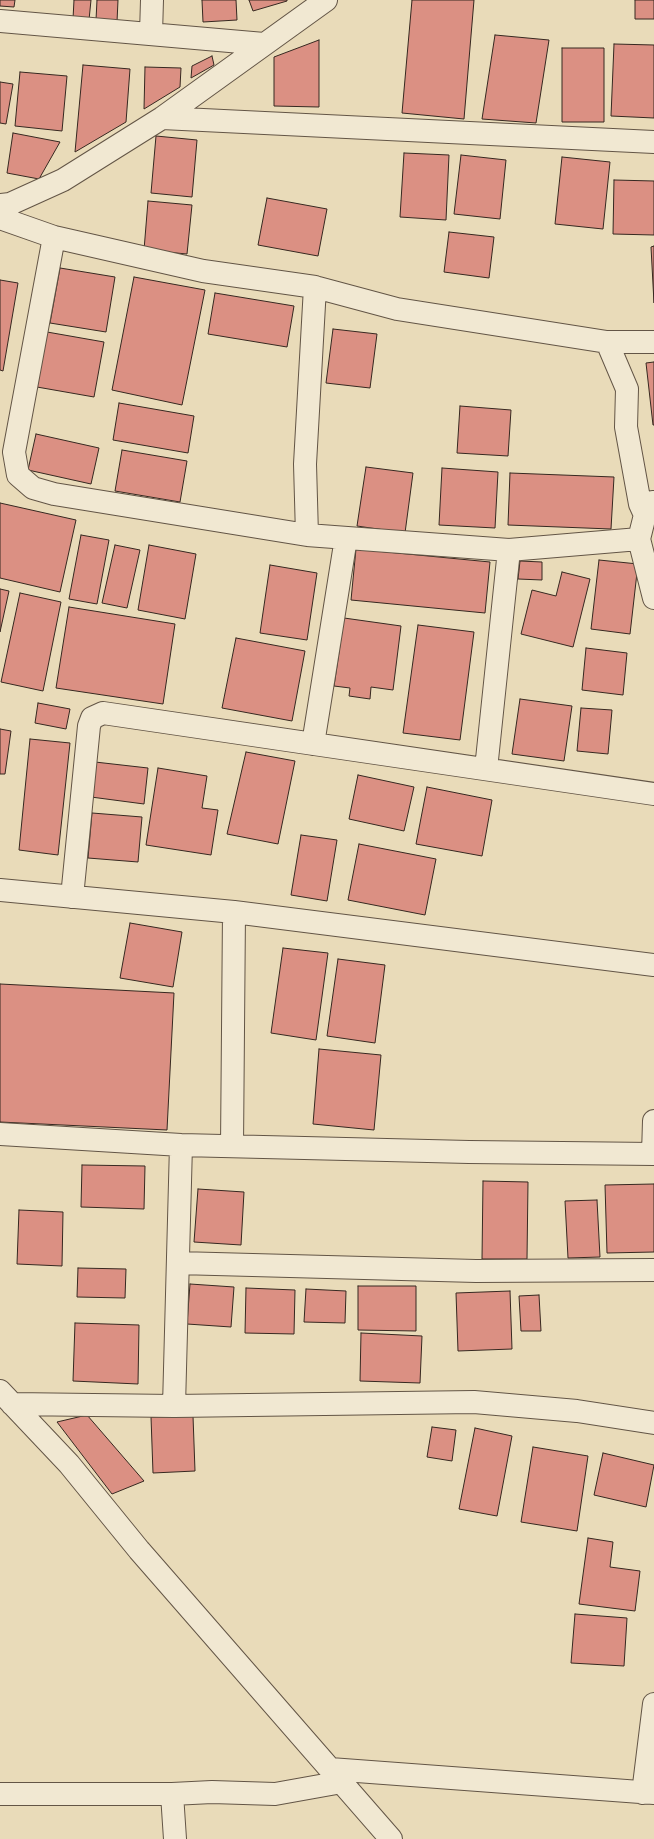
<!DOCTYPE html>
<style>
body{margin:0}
canvas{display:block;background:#e9dbb9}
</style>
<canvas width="654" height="1839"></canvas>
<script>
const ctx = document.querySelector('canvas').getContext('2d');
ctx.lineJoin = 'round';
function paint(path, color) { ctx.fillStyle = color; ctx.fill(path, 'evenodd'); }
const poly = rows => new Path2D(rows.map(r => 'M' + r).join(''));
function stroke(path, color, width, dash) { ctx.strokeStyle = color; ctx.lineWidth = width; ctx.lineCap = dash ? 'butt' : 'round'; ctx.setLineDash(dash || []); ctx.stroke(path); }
const building = poly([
 [0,0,15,0,14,7,0,6,0,0],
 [74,0,91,0,89,20,73,19,74,0],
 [97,0,118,0,117,22,96,20,97,0],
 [202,0,236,0,237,20,203,22,202,0],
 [249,0,287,0,287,1,253,11,249,0],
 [412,0,474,0,464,119,402,113,412,0],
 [635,0,654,0,654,19,635,19,635,0],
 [495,35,549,40,536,123,482,119,495,35],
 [319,40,319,107,274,106,274,57,319,40],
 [614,44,654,45,654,118,611,116,614,44],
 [562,48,604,48,604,122,562,122,562,48],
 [212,56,214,65,191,78,192,66,212,56],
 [83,65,130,69,126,122,75,152,83,65],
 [145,67,181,68,180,87,144,109,145,67],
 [20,72,67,76,62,131,15,126,20,72],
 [0,82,13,84,6,124,0,123,0,82],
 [13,133,60,142,39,179,7,173,13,133],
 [156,136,197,140,192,197,151,193,156,136],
 [404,153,449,155,446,220,400,217,404,153],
 [461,155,506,160,500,219,454,214,461,155],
 [562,157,610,162,603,229,555,224,562,157],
 [614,180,654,181,654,235,613,234,614,180],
 [267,198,327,209,318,256,258,245,267,198],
 [148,201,192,205,187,254,144,250,148,201],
 [449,232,494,237,489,278,444,272,449,232],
 [654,246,654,303,651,247,654,246],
 [60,268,115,277,106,332,50,323,60,268],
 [134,277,205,290,182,405,112,390,134,277],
 [0,280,18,283,3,371,0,370,0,280],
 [215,293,294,306,287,347,208,334,215,293],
 [333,329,377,334,370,388,326,383,333,329],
 [47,332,104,342,94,397,37,387,47,332],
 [654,362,654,425,653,425,646,363,654,362],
 [119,403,194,416,188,453,113,440,119,403],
 [460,406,511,410,508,456,457,453,460,406],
 [36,434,99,448,91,484,28,470,36,434],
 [122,450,187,461,180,502,115,491,122,450],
 [366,467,413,473,405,533,357,526,366,467],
 [442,468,498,472,495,528,439,525,442,468],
 [510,473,614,477,611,529,508,525,510,473],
 [0,503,76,520,60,592,0,578,0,503],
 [81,535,109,540,97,604,69,599,81,535],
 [115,545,140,550,127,608,102,603,115,545],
 [149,545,196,554,185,619,138,610,149,545],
 [356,549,490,562,485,613,351,600,356,549],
 [599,560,638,564,630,634,591,629,599,560],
 [520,561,542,562,542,580,518,579,520,561],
 [270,565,317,573,307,640,260,633,270,565],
 [562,572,590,579,573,647,521,634,532,590,556,596,562,572],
 [0,589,9,591,0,632,0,589],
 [20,593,61,602,43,691,1,682,20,593],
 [69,607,175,624,163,704,56,688,69,607],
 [344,618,401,626,393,690,371,687,370,699,349,696,350,688,334,686,344,618],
 [418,625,474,632,460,740,403,733,418,625],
 [236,638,305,651,292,721,222,708,236,638],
 [586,648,627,653,623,695,582,690,586,648],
 [520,699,572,706,564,761,512,754,520,699],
 [38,703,70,709,66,729,35,723,38,703],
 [581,708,612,710,608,754,577,751,581,708],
 [0,729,11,731,5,774,0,774,0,729],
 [30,739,70,743,58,855,19,850,30,739],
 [246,752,295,761,278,844,227,834,246,752],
 [95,762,148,768,144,804,91,797,95,762],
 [158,768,207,776,202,808,218,810,211,855,146,845,158,768],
 [358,775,414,787,404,831,349,819,358,775],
 [427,787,492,800,482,856,416,844,427,787],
 [92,813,142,817,138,862,88,858,92,813],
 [301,835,337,840,327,901,291,895,301,835],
 [359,844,436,859,425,915,348,900,359,844],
 [130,923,182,932,173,987,120,978,130,923],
 [283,948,328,953,316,1040,271,1033,283,948],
 [338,959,385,965,375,1043,327,1036,338,959],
 [0,984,174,993,167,1130,0,1122,0,984],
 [319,1049,381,1055,374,1130,313,1124,319,1049],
 [82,1165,145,1166,144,1209,81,1207,82,1165],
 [483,1181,528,1182,527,1259,482,1259,483,1181],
 [654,1184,654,1252,607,1253,605,1185,654,1184],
 [198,1189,244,1192,241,1245,194,1242,198,1189],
 [597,1200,600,1257,568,1258,565,1201,597,1200],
 [19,1210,63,1212,62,1266,17,1264,19,1210],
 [78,1268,126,1269,125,1298,77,1297,78,1268],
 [190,1284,234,1287,231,1327,187,1324,190,1284],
 [358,1286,416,1286,416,1331,358,1330,358,1286],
 [246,1288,295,1290,294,1334,245,1333,246,1288],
 [306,1289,346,1291,345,1323,304,1322,306,1289],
 [510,1291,512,1349,458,1351,456,1293,510,1291],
 [539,1295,541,1331,521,1331,519,1296,539,1295],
 [75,1323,139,1325,138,1384,73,1381,75,1323],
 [361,1333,422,1336,420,1383,360,1381,361,1333],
 [87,1415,144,1481,112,1494,57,1422,87,1415],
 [193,1416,195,1471,153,1473,151,1417,193,1416],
 [432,1427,456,1430,452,1461,427,1457,432,1427],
 [475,1428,512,1436,497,1516,459,1509,475,1428],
 [533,1447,588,1456,577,1531,521,1522,533,1447],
 [603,1453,654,1465,646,1507,594,1495,603,1453],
 [588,1538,613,1542,610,1567,640,1571,635,1611,579,1604,588,1538],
 [575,1614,627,1618,624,1666,571,1663,575,1614]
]);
paint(building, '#db9083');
stroke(building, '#362820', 1);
const minor = poly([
 [0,21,264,44],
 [151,34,152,0],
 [162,118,654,142],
 [0,205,10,204,63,180,162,118,326,0],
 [0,218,54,237,203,271,315,287,397,309,607,342,654,342],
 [54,237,14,452,18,475,33,488,54,494,307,535],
 [315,287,305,464,307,535,509,550,639,539],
 [607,342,627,389,626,427,640,504],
 [654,502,640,504,645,515,639,539,654,598],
 [313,744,346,538],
 [486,769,509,550],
 [0,890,234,912,654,965],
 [72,897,89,726,92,718,103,713,654,794],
 [0,1134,181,1145,469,1152,654,1154],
 [232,1146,234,912],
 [653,1154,654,1121],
 [178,1263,476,1271,654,1270],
 [0,1391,69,1464,139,1550,391,1839],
 [12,1404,174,1406,474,1402,577,1411,654,1423],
 [174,1406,181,1145],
 [330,1769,654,1793],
 [643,1793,654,1704],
 [0,1794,172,1794,212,1792,275,1794,342,1782],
 [172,1794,175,1839]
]);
stroke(minor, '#635546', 24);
stroke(minor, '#f1e8d2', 22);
</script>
